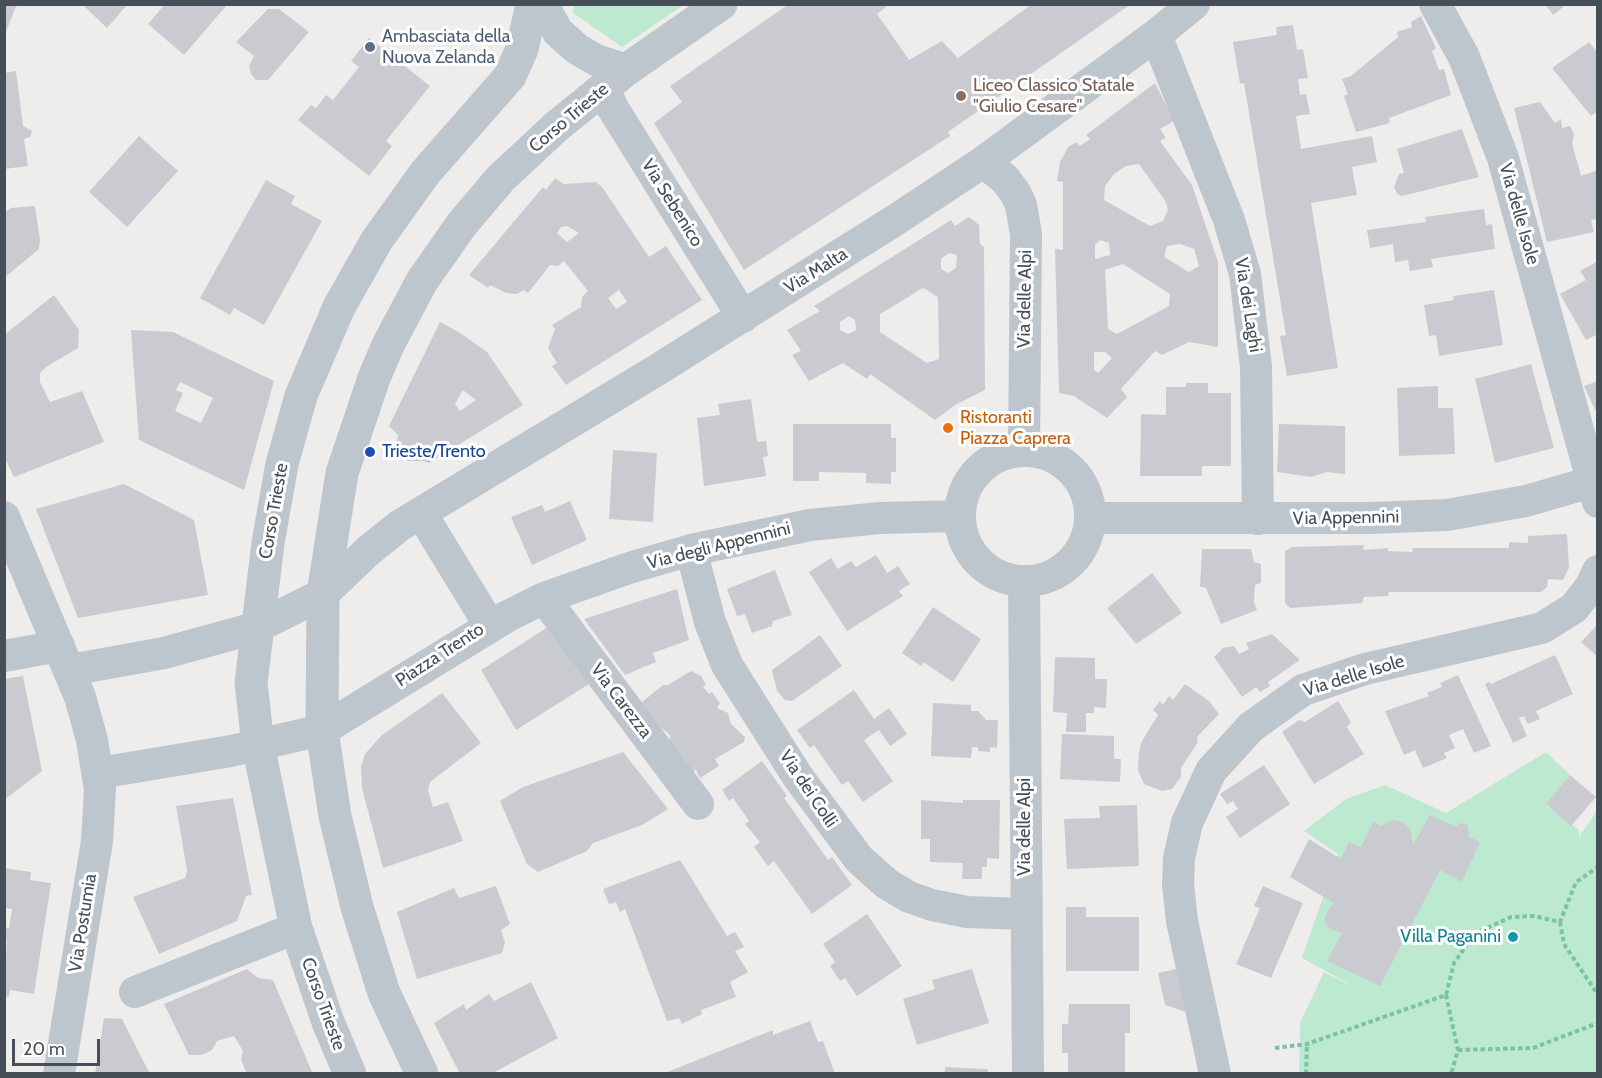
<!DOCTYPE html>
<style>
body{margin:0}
#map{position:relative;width:1602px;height:1078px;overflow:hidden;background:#efecec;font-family:Cabin,sans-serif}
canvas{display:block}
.frame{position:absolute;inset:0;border:6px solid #464f57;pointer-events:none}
.scale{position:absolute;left:12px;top:1039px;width:88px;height:27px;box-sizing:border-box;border:3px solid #464f57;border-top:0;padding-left:8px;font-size:18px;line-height:21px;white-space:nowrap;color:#464f57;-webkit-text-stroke:4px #fff;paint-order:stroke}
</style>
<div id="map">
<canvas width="1602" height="1078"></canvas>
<div class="frame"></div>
<div class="scale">20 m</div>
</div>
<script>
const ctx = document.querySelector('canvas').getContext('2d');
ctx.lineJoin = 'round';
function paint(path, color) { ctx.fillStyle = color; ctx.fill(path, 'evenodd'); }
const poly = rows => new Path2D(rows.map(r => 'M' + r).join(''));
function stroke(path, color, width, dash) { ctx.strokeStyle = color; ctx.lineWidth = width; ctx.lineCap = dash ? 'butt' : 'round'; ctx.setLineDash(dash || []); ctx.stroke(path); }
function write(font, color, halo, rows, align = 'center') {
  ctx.font = font + ' Cabin,sans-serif'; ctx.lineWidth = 6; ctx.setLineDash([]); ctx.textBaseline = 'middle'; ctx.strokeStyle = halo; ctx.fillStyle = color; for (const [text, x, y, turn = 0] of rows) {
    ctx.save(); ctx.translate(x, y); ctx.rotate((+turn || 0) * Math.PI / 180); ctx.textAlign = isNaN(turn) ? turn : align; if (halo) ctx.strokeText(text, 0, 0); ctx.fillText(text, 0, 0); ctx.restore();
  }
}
paint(poly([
 [575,5,575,4,683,5,622,47,572,12],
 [1546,752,1570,775,1546,805,1579,830,1579,837,1597,811,1597,1073,1299,1074,1300,1023,1324,972,1360,990,1302,958,1338,854,1304,831,1346,799,1385,785,1446,813]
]), '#bde9d0');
paint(poly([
 [4,4,17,4,5,34,4,34],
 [82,4,128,4,107,28],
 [165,4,224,4,226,6,184,55,148,24],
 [789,4,890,4,877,14,909,60,942,41,958,58,1032,4,1131,4,948,132,950,136,744,270,654,123,682,102,670,86],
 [1545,4,1567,4,1553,15],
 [268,9,279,9,309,32,268,80,256,80,251,74,249,66,254,56,236,42],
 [1421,16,1436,48,1432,51,1439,70,1444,69,1451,95,1389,118,1390,123,1356,132,1344,96,1348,94,1342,79,1351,76,1398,37,1397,32,1412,27,1411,22],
 [1293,25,1297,50,1303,49,1308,78,1298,79,1300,95,1306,94,1310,114,1296,116,1301,149,1372,136,1377,162,1352,167,1357,195,1311,203,1338,368,1287,376,1280,336,1286,335,1244,83,1240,84,1233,42,1277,35,1276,27],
 [369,38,430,86,386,141,392,146,369,176,298,120,311,105,316,108,326,95,333,100,359,67,351,61],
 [1589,42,1598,53,1598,111,1591,116,1552,68],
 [16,71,23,126,32,131,30,137,24,139,28,166,4,169,4,73],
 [1155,83,1174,121,1160,129,1166,138,1160,141,1192,185,1218,262,1218,347,1189,342,1162,355,1155,351,1121,389,1127,397,1107,418,1074,396,1059,393,1055,249,1063,250,1063,182,1057,181,1060,162,1068,147,1076,142,1080,146,1090,139,1086,135],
 [1139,164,1166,202,1168,210,1163,221,1150,226,1104,200,1105,186,1114,174,1126,166],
 [1100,240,1109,243,1110,255,1095,259,1095,245],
 [1180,244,1194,249,1199,266,1189,272,1164,257,1167,246],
 [1123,264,1170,294,1169,306,1117,334,1108,329,1105,270],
 [1094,352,1105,352,1112,358,1098,373,1094,370],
 [1540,102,1555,123,1561,119,1562,128,1570,126,1574,134,1572,143,1581,176,1598,170,1598,219,1591,220,1594,232,1547,242,1514,108],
 [1462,129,1479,177,1402,196,1397,194,1394,187,1399,174,1404,173,1397,149],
 [139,136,178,171,127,227,89,192],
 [555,178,564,184,596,182,602,187,649,257,666,246,702,300,566,385,552,366,557,363,548,348,555,329,552,325,581,307,582,297,588,291,564,261,558,266,550,265,528,293,524,290,517,294,506,293,490,285,488,288,469,275,543,187,546,190],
 [567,226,579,233,567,242,557,233,561,227],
 [619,290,627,302,616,309,608,298],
 [266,180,295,196,291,204,322,221,264,325,234,308,230,315,200,298],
 [35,206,40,241,39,249,4,278,4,213,11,208],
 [1484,209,1486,225,1492,224,1495,249,1431,259,1433,267,1410,271,1408,260,1395,262,1393,244,1370,248,1367,230,1426,222,1425,217],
 [969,217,979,225,980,244,984,247,985,390,955,405,935,420,870,374,867,379,843,363,809,381,792,355,801,351,787,330,820,311,814,306,951,220,955,226],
 [949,253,957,255,956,268,948,273,941,269,941,259],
 [923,288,938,297,939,359,927,363,880,332,880,314],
 [849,316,855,320,856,330,849,334,840,330,840,322],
 [1598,261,1598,334,1586,340,1560,294,1586,280,1580,271],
 [1494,290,1503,345,1439,356,1436,335,1429,336,1424,305,1454,300,1453,296],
 [54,295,79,330,78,348,46,367,40,373,40,382,50,402,82,391,104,442,14,477,4,456,4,335],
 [440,322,460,333,487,352,523,405,429,463,423,461,408,461,396,449,398,435,389,426],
 [463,390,476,400,460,411,455,404],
 [131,330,173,332,274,381,244,490,139,440],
 [180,382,213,398,201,423,175,411,183,393,176,390],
 [1531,364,1554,448,1495,463,1475,379],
 [1598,381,1598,416,1584,386],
 [1186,383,1208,383,1208,393,1231,393,1231,466,1202,466,1202,476,1140,476,1141,414,1166,415,1166,387,1186,387],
 [1438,386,1438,408,1453,408,1455,454,1399,456,1397,388],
 [751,399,757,442,766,441,768,456,763,457,766,476,704,486,697,418,720,415,718,404],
 [793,424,891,424,891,438,896,438,896,472,891,472,891,484,866,483,866,473,819,472,819,481,793,481],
 [1279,424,1345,426,1345,474,1327,472,1311,477,1277,472],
 [613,450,657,453,653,522,609,519],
 [124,484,194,520,208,595,78,618,36,509],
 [570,501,587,540,532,565,511,517,542,505,545,512],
 [1567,534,1569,568,1563,580,1548,579,1547,587,1541,592,1388,592,1389,596,1364,597,1362,603,1290,608,1285,603,1285,551,1292,547,1364,545,1363,550,1388,548,1388,551,1412,552,1413,548,1509,548,1509,542,1528,543,1528,536],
 [1202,549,1251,549,1254,562,1261,564,1261,583,1255,585,1254,602,1257,610,1221,624,1206,588,1200,587],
 [876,555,887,573,898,566,910,584,899,591,903,596,847,631,809,572,831,558,838,569,851,561,856,567],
 [775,570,792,615,773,621,772,626,752,633,745,614,737,616,727,589],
 [1152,573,1182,613,1136,644,1107,608],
 [677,589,689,640,653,653,656,662,625,675,584,619],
 [933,607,981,639,953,682,923,662,921,666,902,653],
 [1598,624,1598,657,1581,642],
 [548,627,589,684,516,730,481,670],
 [1272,634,1300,660,1268,682,1270,686,1260,692,1256,687,1242,697,1214,657,1223,648,1234,646,1239,654,1249,649,1246,643],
 [820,635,842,666,792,701,785,700,777,691,772,670],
 [1555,655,1573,694,1536,711,1540,719,1528,724,1524,716,1519,718,1527,736,1513,743,1485,684,1489,682,1491,684],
 [1055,657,1095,658,1095,679,1107,679,1106,708,1094,707,1094,713,1086,713,1086,732,1066,732,1067,713,1053,712],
 [691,671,701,676,706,684,703,687,709,694,712,692,720,703,717,708,728,713,731,724,745,737,744,742,715,759,719,766,700,778,696,770,692,772,670,742,670,735,653,721,642,702,663,685,668,685],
 [1458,675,1491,746,1474,753,1463,729,1449,735,1455,748,1444,753,1447,758,1423,768,1415,750,1404,755,1385,711,1429,696,1427,693,1442,687,1440,683],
 [23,676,42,771,4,800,4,679],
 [1185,684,1209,701,1219,714,1197,737,1198,742,1181,768,1181,777,1172,789,1162,791,1144,784,1138,770,1139,752,1142,741,1158,715,1153,710,1160,701,1163,705,1169,696,1173,700],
 [854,690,874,719,889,708,907,734,890,746,879,730,864,740,893,781,863,802,848,781,842,785,814,745,810,748,797,730],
 [442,693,481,743,430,782,428,790,433,807,448,802,463,841,383,868,362,788,361,767,365,754,382,735],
 [1338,701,1351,722,1347,727,1364,754,1314,784,1282,732,1299,720,1305,722],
 [933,703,971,705,971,711,978,711,986,720,998,720,997,748,990,747,990,752,978,751,978,747,972,747,971,758,931,756],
 [1062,734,1114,736,1114,759,1121,759,1120,782,1060,779],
 [623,752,668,809,642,825,593,843,587,851,538,872,527,864,500,801,523,787],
 [762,761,787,796,784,798,828,860,832,857,852,885,812,914,774,861,768,866,754,847,760,842,745,824,749,821,733,798,729,801,722,790],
 [1264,765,1290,804,1240,838,1226,817,1238,809,1233,801,1227,804,1220,794],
 [1570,775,1596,797,1571,826,1546,804],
 [233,798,252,895,246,896,237,921,159,954,133,897,185,878,187,870,176,806],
 [921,800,963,803,963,800,1000,800,999,859,987,858,987,867,982,867,982,879,962,879,963,863,930,862,930,839,921,839],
 [1137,805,1139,866,1067,869,1064,819,1100,818,1099,806],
 [1430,815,1456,827,1459,823,1468,825,1469,837,1480,842,1462,882,1440,870,1380,986,1327,961,1342,933,1330,929,1324,922,1327,912,1334,903,1290,877,1309,839,1341,859,1349,842,1361,847,1373,822,1381,826,1393,820,1403,822,1410,828,1413,845],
 [680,860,727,936,735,932,744,947,735,951,748,972,730,982,736,997,701,1010,702,1014,682,1024,679,1018,667,1021,625,909,620,912,616,902,609,904,603,889],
 [4,868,31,872,30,880,51,883,34,994,10,990,9,997,4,996,7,940,4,940,4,927,9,928,12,909,4,908],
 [496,886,510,924,501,930,505,942,502,953,417,979,397,912,454,888,459,898],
 [1263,886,1303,903,1271,978,1236,964,1260,908,1254,906],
 [1066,907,1086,907,1086,917,1139,917,1139,971,1066,971],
 [867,914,902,966,857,996,845,978,840,981,830,966,835,962,823,944],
 [1180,968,1189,1013,1165,1005,1158,973],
 [247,969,258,978,273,980,312,1072,247,1074,241,1060,243,1051,234,1036,217,1041,212,1050,202,1055,189,1055,164,1004],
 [972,969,989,1023,917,1045,903,999,935,989,932,980],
 [531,982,558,1038,491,1074,460,1074,434,1023,464,1004,466,1010,489,994,494,1001],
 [1069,1004,1130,1004,1130,1033,1125,1033,1125,1074,1068,1074,1068,1053,1062,1053,1062,1024,1068,1024],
 [104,1018,122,1019,150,1074,95,1074],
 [810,1021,818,1042,823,1041,835,1074,662,1074,773,1030,773,1035],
 [945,1067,987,1069,989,1074,940,1074,945,1071]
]), '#cacbd1');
stroke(poly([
 [1560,922,1564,944,1598,995],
 [1446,995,1458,1050,1451,1074],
 [1275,1048,1307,1044,1446,995,1454,963,1474,934,1511,917,1534,916,1560,922,1576,882,1598,867],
 [1458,1050,1533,1048,1598,1023],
 [1306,1074,1307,1044]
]), '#79c4a2', 4, [4.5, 3]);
stroke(poly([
 [542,4,558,32,577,49,596,60,626,70],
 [1435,4,1464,57,1503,158,1598,502],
 [1156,35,1229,220,1245,274,1256,367,1258,519],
 [604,87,612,107,743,317],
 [983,162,1005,179,1016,194,1021,205,1026,234,1024,451],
 '960 516a65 65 0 1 1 130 0a65 65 0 1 1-130 0Z',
 [421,513,490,626],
 [4,517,80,697,92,740,100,790,97,841,59,1074],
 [1090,518,1369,518,1447,515,1526,501,1598,480],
 [691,550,710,622,727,665,798,777,859,859,887,884,909,897,932,905,967,912,1026,914],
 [1024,581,1028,1074],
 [544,598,698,804],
 [4,656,59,646],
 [70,670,164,653,255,628,323,594,368,551,399,526,657,370,897,219,983,162,1156,35,1194,4],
 [99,773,231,751,322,730,506,617,544,598,629,568,691,550,810,525,880,518,959,516],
 [135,992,296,928],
 [1215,1074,1182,921,1178,884,1179,858,1187,823,1211,771,1251,727,1303,690,1365,669,1542,628,1574,608,1591,586,1598,571]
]), '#bec6cd', 32);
stroke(poly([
 [350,1074,328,1022,296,928,258,745,251,683,268,543,282,464,301,396,339,307,377,240,425,173,510,76,522,49,532,4],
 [422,1074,384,993,357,907,335,816,322,730,323,594,342,473,374,378,388,345,422,281,462,224,501,178,557,126,626,70,721,4]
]), '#bec6cd', 33);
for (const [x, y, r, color] of [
 [370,47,6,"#5c6f8a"],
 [961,96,6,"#8d6e63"],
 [948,428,6,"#e8710a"],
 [370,452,6,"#1a4fb4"],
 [1513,937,6,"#0f9aa8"]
]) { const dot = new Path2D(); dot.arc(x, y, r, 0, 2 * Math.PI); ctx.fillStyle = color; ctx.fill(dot); stroke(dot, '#fff', 2); }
write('18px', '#4e5e75', '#fff', [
 ["Ambasciata della",382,37],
 ["Nuova Zelanda",382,58]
], 'left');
write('18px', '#785e54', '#fff', [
 ["Liceo Classico Statale",973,86],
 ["\"Giulio Cesare\"",973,107]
], 'left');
write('18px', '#464f57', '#fff', [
 ["Corso Trieste",569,118,-40],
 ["Via Sebenico",672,203,58],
 ["Via delle Isole",1519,214,74],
 ["Via Malta",816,271,-32],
 ["Via delle Alpi",1025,299,-89],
 ["Via dei Laghi",1248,305,81],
 ["Corso Trieste",274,511,-80],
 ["Via Appennini",1346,518,-1],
 ["Via degli Appennini",719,546,-14],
 ["Piazza Trento",440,655,-33],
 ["Via delle Isole",1354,676,-17],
 ["Via Carezza",621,701,53],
 ["Via dei Colli",808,789,56],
 ["Via delle Alpi",1025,827,-90],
 ["Via Postumia",83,923,-81],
 ["Corso Trieste",323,1004,70]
]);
write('18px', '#c56008', '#fff', [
 ["Ristoranti",960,418],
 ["Piazza Caprera",960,439]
], 'left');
write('18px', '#164399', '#fff', [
 ["Trieste/Trento",382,452]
], 'left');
write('18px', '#0d838f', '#fff', [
 ["Villa Paganini",1501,937]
], 'right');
</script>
